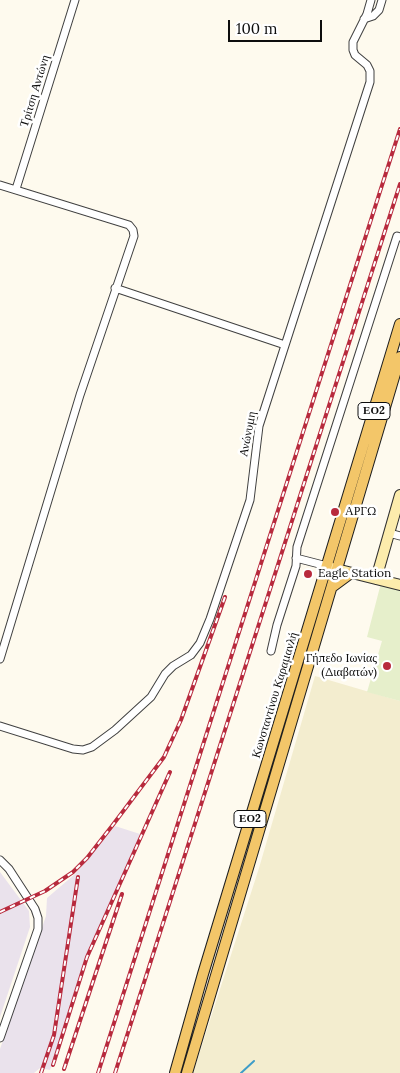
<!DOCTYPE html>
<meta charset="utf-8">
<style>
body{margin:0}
#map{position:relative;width:400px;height:1073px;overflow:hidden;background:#fefaee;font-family:Lora,serif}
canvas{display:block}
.scale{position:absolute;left:228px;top:20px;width:94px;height:22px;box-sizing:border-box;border:2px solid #0d0d0d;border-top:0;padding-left:6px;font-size:15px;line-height:18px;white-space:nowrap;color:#0d0d0d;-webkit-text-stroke:4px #fff;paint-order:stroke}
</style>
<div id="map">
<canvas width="400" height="1073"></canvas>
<div class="scale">100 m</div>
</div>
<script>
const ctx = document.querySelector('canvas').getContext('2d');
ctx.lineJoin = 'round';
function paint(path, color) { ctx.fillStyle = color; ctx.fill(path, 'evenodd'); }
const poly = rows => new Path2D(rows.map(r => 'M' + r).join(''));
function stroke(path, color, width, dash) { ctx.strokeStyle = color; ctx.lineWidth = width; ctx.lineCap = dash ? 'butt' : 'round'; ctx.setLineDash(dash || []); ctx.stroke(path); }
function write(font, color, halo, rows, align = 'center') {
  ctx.font = font + ' Lora,serif'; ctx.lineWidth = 5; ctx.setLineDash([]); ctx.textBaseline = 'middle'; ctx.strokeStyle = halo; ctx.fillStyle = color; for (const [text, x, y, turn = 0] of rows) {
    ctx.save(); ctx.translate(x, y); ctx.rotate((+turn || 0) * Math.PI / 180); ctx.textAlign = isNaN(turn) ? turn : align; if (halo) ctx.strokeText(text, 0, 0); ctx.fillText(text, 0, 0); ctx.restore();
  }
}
paint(poly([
 [115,826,140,834,89,957,50,1070,40,1068,34,1073,0,1073,0,1049,46,916,47,898,75,874],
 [0,872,29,911,30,927,0,1017]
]), '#eae2ec');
paint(poly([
 [315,676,400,701,400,1073,193,1073,259,868]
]), '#f3edcf');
paint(poly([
 [381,583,400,588,400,701,367,692,382,641,367,637]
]), '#e6efcb');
stroke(poly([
 [241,1073,254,1061]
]), '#3e9dc8', 2);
const street = poly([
 [364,19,373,16,379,10,382,0],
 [0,185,129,225,133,230,134,236,80,395,0,659],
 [16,189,75,0],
 [115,288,285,345],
 [389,533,400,536],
 [296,558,327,566],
 [271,651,277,625,296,566,297,547,397,236,400,237],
 [0,726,73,749,83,750,92,747,115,730,151,697,165,674,173,666,191,655,200,643,210,619,250,500,259,426,370,82,370,71,367,65,355,55,353,50,353,42,367,14,371,0],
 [0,860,9,869,35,909,38,918,38,929,0,1038]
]);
const secondary = poly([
 [328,567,400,585],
 [376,579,400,495]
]);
const primary = poly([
 [332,587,351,573],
 [175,1073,203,974,400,324],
 [187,1073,400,357]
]);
stroke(street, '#404040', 9);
stroke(secondary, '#2f2f2f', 12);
stroke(primary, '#1e1e1e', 12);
stroke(street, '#fff', 7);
stroke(secondary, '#fcecac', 10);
stroke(primary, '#f3c669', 10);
const rail = poly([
 [0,912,45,891,73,872,87,858,112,826,164,757,181,720,225,597],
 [53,1065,87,957,170,772],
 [64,1069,122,894],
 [41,1073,54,1035,78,877],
 [98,1073,400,129],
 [115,1073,400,184]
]);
stroke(rail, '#b82a3d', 4);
stroke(rail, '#fff', 2, [5.5]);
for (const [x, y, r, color] of [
 [335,512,5,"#b82a3d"],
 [308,574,5,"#b82a3d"],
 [387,666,5,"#b82a3d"]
]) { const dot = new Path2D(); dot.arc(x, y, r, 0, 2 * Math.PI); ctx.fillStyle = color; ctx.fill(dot); stroke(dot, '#fff', 2); }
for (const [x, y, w] of [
 [374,411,32],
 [250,819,32]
]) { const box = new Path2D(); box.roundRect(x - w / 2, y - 8.5, w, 17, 4); ctx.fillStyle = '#fff'; ctx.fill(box); stroke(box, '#0d0d0d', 1); }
write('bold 11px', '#0d0d0d', null, [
 ["ΕΟ2",374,411],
 ["ΕΟ2",250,819]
]);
write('12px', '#0d0d0d', '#fff', [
 ["Τρίτση Αντώνη",35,91,-73],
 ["Ανώνυμη",248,434,-79],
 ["Κωνσταντίνου Καραμανλή",275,695,-73]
]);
write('12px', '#0d0d0d', '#fff', [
 ["ΑΡΓΩ",345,512],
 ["Eagle Station",318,574],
 ["Γήπεδο Ιωνίας",377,659,"right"],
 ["(Διαβατών)",377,673,"right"]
], 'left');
</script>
